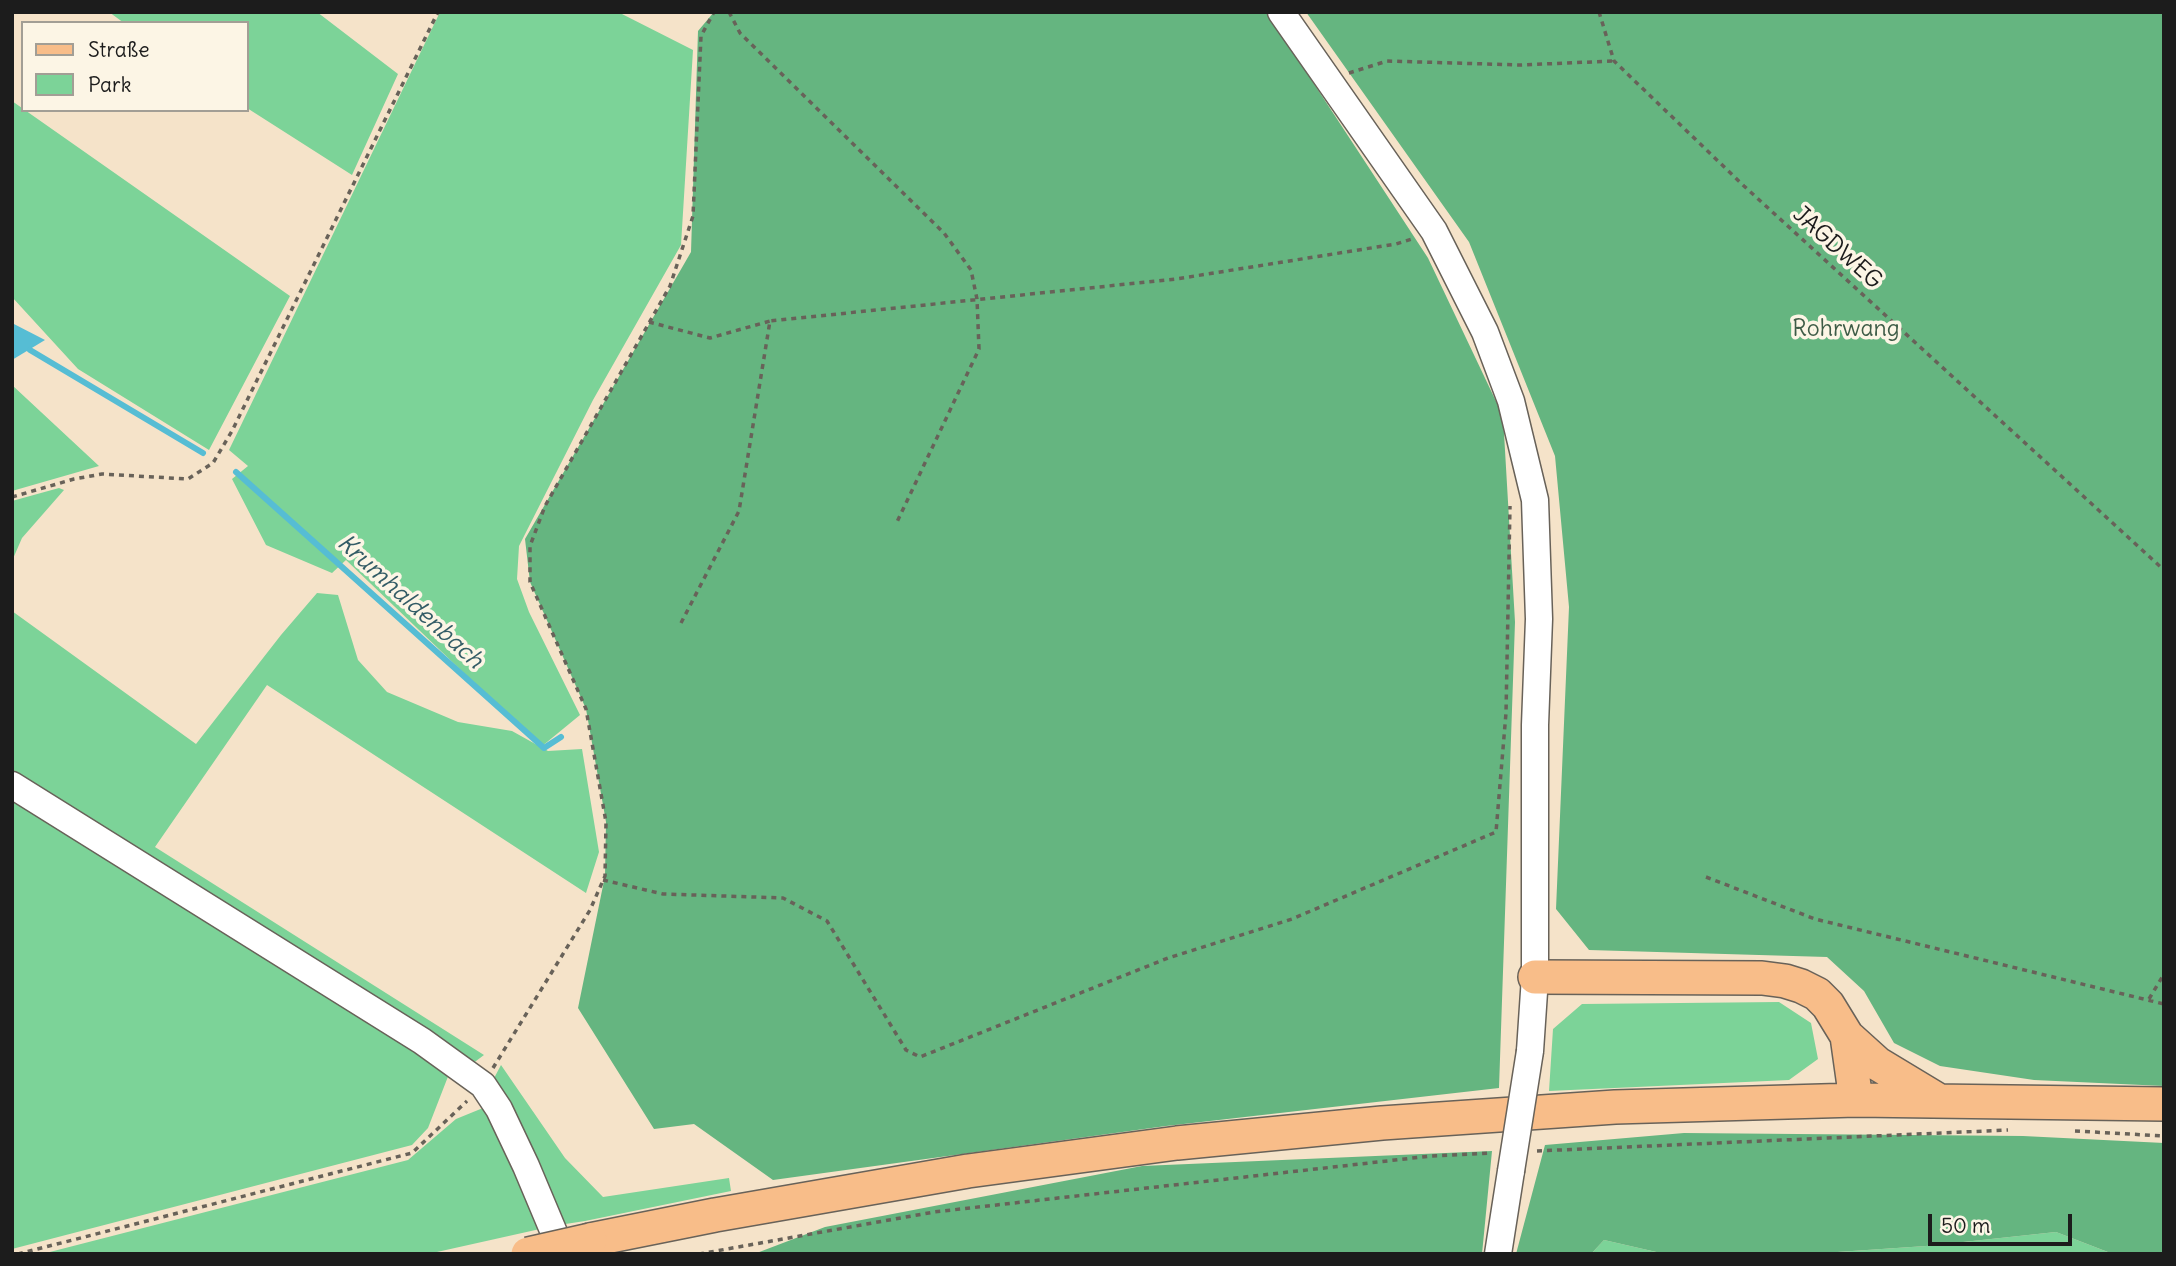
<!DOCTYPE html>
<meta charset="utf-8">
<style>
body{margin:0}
#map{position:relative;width:2176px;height:1266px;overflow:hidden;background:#f5e3c9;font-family:Delius,sans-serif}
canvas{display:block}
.frame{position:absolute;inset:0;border:14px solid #1c1c1c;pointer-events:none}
.legend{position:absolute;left:21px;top:21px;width:228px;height:91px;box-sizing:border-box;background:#fcf5e5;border:2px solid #a29e95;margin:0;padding:9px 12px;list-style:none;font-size:21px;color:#1c1c1c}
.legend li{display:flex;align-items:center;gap:14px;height:35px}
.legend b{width:35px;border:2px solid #a29e95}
.scale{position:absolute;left:1928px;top:1214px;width:144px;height:32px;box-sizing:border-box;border:4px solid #1c1c1c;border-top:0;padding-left:9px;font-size:21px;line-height:24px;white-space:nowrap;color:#1c1c1c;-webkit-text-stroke:5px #fcf5e5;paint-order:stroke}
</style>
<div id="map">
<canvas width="2176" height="1266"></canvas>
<div class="frame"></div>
<ul class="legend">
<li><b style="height:9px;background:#f8bd89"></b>Straße</li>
<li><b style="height:19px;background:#7cd398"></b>Park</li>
</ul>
<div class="scale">50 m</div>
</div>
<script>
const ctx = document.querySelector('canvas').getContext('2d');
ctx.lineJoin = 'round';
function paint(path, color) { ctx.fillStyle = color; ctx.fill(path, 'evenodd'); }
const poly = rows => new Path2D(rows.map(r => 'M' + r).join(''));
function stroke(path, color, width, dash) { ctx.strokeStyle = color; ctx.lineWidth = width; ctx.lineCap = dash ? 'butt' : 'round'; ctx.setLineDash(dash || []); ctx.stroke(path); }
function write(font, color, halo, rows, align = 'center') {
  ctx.font = font + ' Delius,sans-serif'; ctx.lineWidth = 7; ctx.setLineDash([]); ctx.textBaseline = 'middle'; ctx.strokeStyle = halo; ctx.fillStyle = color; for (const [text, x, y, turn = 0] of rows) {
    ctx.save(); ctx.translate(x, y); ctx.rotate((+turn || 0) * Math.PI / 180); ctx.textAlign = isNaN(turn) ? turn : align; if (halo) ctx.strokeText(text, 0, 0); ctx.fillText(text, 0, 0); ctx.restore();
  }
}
paint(poly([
 [109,12,317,12,398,74,352,175,247,108,247,23,124,23],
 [440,12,618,12,693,50,681,245,593,400,519,546,517,579,529,612,580,715,541,747,346,560,332,573,266,545,232,479,248,466,229,450],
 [12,101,290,296,209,450,78,369,12,297],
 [12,385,99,466,12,491],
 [59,488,64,490,22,538,12,561,12,501],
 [317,593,338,595,358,660,387,692,458,722,512,731,548,751,582,749,599,852,586,893,267,685,155,847,484,1055,472,1064,12,774,12,611,196,744,281,635],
 [12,790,449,1074,428,1128,412,1145,12,1249],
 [1779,1002,1811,1023,1818,1059,1789,1080,1549,1091,1553,1029,1582,1004],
 [501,1065,565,1158,603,1197,729,1178,731,1191,585,1221,559,1225,492,1082],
 [483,1108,499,1129,540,1229,428,1254,42,1254,408,1160,456,1119],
 [2056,1232,2113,1254,1808,1254,1926,1246],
 [1604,1240,1665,1254,1591,1254]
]), '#7cd398');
paint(poly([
 [714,12,1267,12,1428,258,1503,416,1515,622,1499,1088,1166,1126,773,1180,694,1124,654,1129,578,1008,605,876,606,822,586,709,530,582,525,539,691,252,698,31],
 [1306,12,2164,12,2164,1086,2034,1080,1940,1066,1894,1043,1864,991,1827,957,1589,950,1556,909,1569,607,1555,456,1469,242],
 [1684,1133,2023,1136,2164,1143,2164,1254,2113,1254,2056,1232,1926,1246,1808,1254,1665,1254,1604,1240,1591,1254,1516,1254,1545,1145],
 [1492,1151,1482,1254,754,1254,825,1227,1142,1166]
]), '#65b580');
paint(poly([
 [12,323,45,340,12,360]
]), '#56bdd4');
stroke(poly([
 [30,350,203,453],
 [236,472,544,748,561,737]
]), '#56bdd4', 6);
const minor = poly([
 [1281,12,1434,231,1485,332,1511,401,1535,500,1539,619,1535,725,1535,977,1530,1051],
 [12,785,422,1041,483,1085,499,1109,526,1166,563,1254],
 [1498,1254,1511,1171]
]);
const major = poly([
 [1535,977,1762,978,1785,981,1801,986,1817,994,1828,1005,1847,1036,1856,1100],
 [1847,1036,1878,1064,1936,1099],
 [590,1240,715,1215,968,1171,1177,1143,1382,1123,1615,1107,1856,1100,2164,1104]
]);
stroke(minor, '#686259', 29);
stroke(major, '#686259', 36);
stroke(poly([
 [729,12,740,33,944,233,971,270,977,299,979,349,897,522],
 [1599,12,1614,61,1744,186,2164,570],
 [1349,73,1387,61,1520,65,1614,61],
 [649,322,710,338,770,321],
 [12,497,74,479,102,474,188,479,213,463,232,431,438,12],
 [681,623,739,511,770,321,1176,279,1396,244,1412,239],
 [1706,877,1815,919,2164,1004],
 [603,880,663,894,783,898,827,921,906,1050,920,1057,1168,958,1292,919,1496,832,1506,713,1510,506],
 [2149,999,2164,974],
 [493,1068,590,910,605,876,606,822,586,709,530,582,530,546,545,506,670,286,693,216,701,36,714,12],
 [2075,1131,2164,1136],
 [1537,1151,2008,1130],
 [18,1254,412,1153,467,1101],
 [699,1254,934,1212,1431,1156,1491,1153]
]), '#686259', 3.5, [5, 5]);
stroke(minor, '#fff', 26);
stroke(major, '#f8bd89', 33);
const minorBridge = poly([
 [1511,1171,1530,1051]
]);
const majorBridge = poly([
 [528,1254,590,1240]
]);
stroke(minorBridge, '#686259', 29, []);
stroke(majorBridge, '#686259', 36, []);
stroke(minorBridge, '#fff', 26);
stroke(majorBridge, '#f8bd89', 33);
write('23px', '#1c1c1c', '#fcf5e5', [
 ["JAGDWEG",1837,248,42]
]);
write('23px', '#3e5c47', '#fcf5e5', [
 ["Rohrwang",1846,329]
]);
write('italic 24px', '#335c66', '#fcf5e5', [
 ["Krumhaldenbach",410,602,42]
]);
</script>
